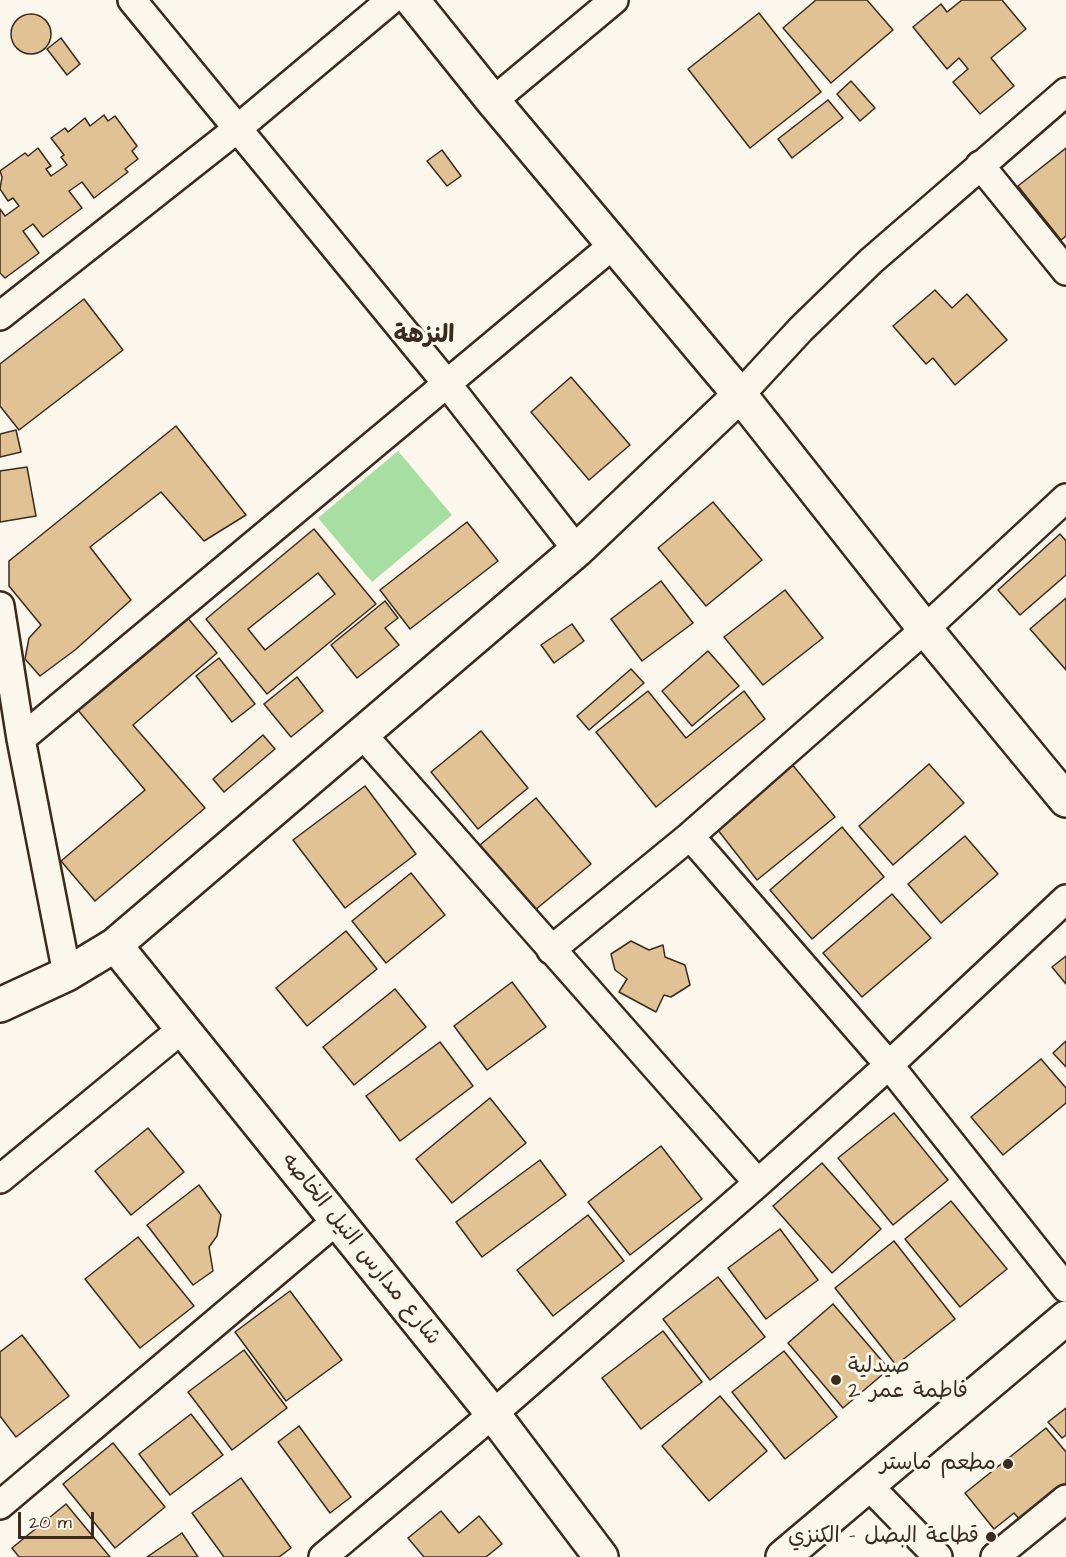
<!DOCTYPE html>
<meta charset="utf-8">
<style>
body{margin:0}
#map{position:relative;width:1066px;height:1557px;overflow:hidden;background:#fbf7ec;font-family:"Architects Daughter",sans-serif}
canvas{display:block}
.scale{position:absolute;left:18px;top:1512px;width:76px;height:27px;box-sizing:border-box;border:3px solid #3b2a1e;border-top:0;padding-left:8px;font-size:18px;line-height:21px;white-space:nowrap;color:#3b2a1e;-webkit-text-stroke:4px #fbf7ec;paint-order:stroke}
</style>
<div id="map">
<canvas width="1066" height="1557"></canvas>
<div class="scale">20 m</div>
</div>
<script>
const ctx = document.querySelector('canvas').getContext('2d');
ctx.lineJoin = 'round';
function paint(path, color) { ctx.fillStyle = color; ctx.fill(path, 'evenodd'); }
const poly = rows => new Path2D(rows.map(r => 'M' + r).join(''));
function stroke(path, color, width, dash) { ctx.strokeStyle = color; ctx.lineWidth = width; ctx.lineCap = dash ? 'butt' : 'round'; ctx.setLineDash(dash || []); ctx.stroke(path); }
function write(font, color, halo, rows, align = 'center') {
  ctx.font = font + ' "Architects Daughter","Playpen Sans Arabic",sans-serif'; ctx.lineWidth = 6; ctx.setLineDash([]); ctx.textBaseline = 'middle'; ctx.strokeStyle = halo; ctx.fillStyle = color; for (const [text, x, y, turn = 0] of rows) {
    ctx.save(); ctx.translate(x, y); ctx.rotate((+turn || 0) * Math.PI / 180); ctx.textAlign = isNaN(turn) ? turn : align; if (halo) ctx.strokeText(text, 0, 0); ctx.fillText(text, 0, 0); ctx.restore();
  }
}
paint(poly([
 [398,451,452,515,372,582,318,518]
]), '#a7dfa3');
const building = poly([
 [816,0,867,0,893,30,831,83,783,28,816,0],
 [962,0,1002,0,1026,29,991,58,1014,86,980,114,953,82,968,69,959,58,947,69,913,27,941,4,947,12,962,0],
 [759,13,821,92,750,148,688,69,759,13],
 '11 34a20 20 0 1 1 40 0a20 20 0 1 1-40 0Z',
 [61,38,80,64,67,75,47,49,61,38],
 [851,81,875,108,860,121,837,94,851,81],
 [828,100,843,118,792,158,778,139,828,100],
 [104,115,108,121,115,116,137,146,132,151,138,159,125,169,128,172,94,198,82,182,69,191,82,208,43,237,33,224,23,231,39,253,5,278,0,273,0,209,5,216,19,206,13,198,8,201,0,189,2,177,0,171,25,153,28,156,38,148,51,166,46,169,51,176,67,165,61,157,64,155,51,138,65,128,68,132,85,118,90,126,104,115],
 [1066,148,1066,236,1061,240,1018,186,1066,148],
 [442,150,461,176,447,186,427,161,442,150],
 [935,290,952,308,967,294,1007,340,955,385,933,358,926,364,893,326,935,290],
 [84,299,123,350,19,430,0,406,0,364,84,299],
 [571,377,630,445,589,480,531,412,571,377],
 [176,426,246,515,204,541,161,492,90,547,131,600,75,650,40,676,25,659,29,638,41,625,9,586,9,561,176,426],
 [16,430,21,452,0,457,0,434,16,430],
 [27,467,36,516,0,522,0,471,27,467],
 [713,502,762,560,706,606,658,548,713,502],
 [467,522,498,561,410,629,380,590,467,522],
 [314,529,376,604,267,694,206,619,314,529],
 [318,573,335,594,265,650,248,629,318,573],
 [1060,534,1066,541,1066,575,1020,615,998,590,1060,534],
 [661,581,693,623,642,661,611,619,661,581],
 [785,590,823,638,763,685,724,637,785,590],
 [1066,598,1066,670,1030,629,1066,598],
 [385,601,398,618,385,628,399,645,357,678,331,645,385,601],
 [186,616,217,653,133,725,205,808,95,901,61,861,145,790,77,709,186,616],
 [572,624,584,641,554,663,541,645,572,624],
 [708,651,739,686,692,726,662,691,708,651],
 [219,658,255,704,232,722,196,676,219,658],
 [631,669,644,683,589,730,577,716,631,669],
 [297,677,323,711,291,737,264,704,297,677],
 [648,691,686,738,744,691,765,719,656,807,596,732,648,691],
 [481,731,528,788,478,829,431,772,481,731],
 [263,735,275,749,224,792,213,779,263,735],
 [791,763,835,817,757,880,714,825,791,763],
 [929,764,964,803,893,865,859,826,929,764],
 [365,786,416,854,345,908,293,840,365,786],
 [536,798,591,864,535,910,480,845,536,798],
 [842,827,884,877,812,939,770,890,842,827],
 [965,836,998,874,941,923,908,884,965,836],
 [411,873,445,915,386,963,352,921,411,873],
 [892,894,931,938,862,997,823,953,892,894],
 [346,931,377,969,307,1026,276,988,346,931],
 [631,941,649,950,663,945,665,957,685,965,690,985,671,997,664,995,656,1012,619,992,627,979,615,970,611,954,631,941],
 [1066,956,1066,984,1052,967,1066,956],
 [512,982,546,1027,487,1070,454,1026,512,982],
 [395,989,426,1027,354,1085,323,1047,395,989],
 [1066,1041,1066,1067,1053,1053,1066,1041],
 [440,1042,473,1086,400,1141,366,1096,440,1042],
 [1041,1059,1066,1088,1066,1103,1003,1155,971,1117,1041,1059],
 [490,1098,526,1143,452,1203,416,1159,490,1098],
 [894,1113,948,1180,893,1225,838,1158,894,1113],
 [148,1128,184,1172,131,1215,95,1171,148,1128],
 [661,1146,702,1199,630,1255,588,1202,661,1146],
 [540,1160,566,1195,482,1257,456,1222,540,1160],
 [822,1163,881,1229,832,1273,773,1206,822,1163],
 [199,1185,221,1215,217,1236,209,1247,213,1271,193,1285,147,1225,199,1185],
 [951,1201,1007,1269,960,1307,905,1239,951,1201],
 [588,1215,624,1261,553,1316,517,1270,588,1215],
 [780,1229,818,1280,766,1319,728,1268,780,1229],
 [138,1237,194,1306,140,1348,85,1279,138,1237],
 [894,1241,955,1319,896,1365,835,1288,894,1241],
 [718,1277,765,1337,710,1380,663,1319,718,1277],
 [290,1291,342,1360,286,1401,235,1332,290,1291],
 [833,1304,889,1369,843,1408,788,1343,833,1304],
 [663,1331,702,1382,641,1429,602,1378,663,1331],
 [22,1335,69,1396,16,1437,0,1416,0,1352,22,1335],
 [244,1350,287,1408,232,1450,188,1392,244,1350],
 [784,1351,837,1417,785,1459,732,1392,784,1351],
 [720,1396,767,1451,709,1501,662,1446,720,1396],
 [1066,1408,1066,1435,1062,1438,1048,1422,1066,1408],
 [191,1414,223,1455,170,1495,139,1454,191,1414],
 [299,1426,351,1497,330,1513,278,1442,299,1426],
 [1046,1428,1066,1452,1066,1490,1024,1524,1014,1513,994,1529,965,1493,1046,1428],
 [113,1443,165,1507,115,1548,63,1484,113,1443],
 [241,1478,291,1548,279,1557,224,1557,192,1513,241,1478],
 [66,1504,110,1557,19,1557,12,1548,66,1504],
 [441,1511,459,1533,479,1516,502,1544,486,1557,424,1557,408,1538,441,1511],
 [182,1533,198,1557,147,1557,182,1533]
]);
paint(building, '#e1c294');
stroke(building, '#3b2a1e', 1.5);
const street = poly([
 [132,0,448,385,577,550],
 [493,101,614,0],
 [980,165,1066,271],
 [0,316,237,129,391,0],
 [740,395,801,329,871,261,1066,92],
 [0,606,21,739,67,974],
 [362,734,758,1183],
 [21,739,613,245],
 [690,836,889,1065,1066,1288],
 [551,950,690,836,925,629,1066,498],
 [0,1179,182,1029],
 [868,1485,938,1557],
 [0,1505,336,1221],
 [323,1557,493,1414,758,1183,889,1065,1066,899],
 [995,1557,1066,1499]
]);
const secondary = poly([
 [412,0,493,101,740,395,925,629,1066,800],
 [115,945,493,1414,601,1557],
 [0,1005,67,974,115,945,577,550,740,395],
 [783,1557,1066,1318]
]);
stroke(street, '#3b2a1e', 32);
stroke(secondary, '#3b2a1e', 38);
stroke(street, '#fbf7ec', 27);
stroke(secondary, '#fbf7ec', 33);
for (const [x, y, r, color] of [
 [836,1380,6,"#3b2a1e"],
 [1008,1464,6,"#3b2a1e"],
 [991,1537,6,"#3b2a1e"]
]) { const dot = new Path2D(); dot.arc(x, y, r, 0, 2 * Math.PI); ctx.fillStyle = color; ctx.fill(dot); stroke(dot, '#fbf7ec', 2); }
write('22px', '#3b2a1e', '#fbf7ec', [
 ["شارع مدارس النيل الخاصه",360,1250,51]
]);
write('22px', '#3b2a1e', '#fbf7ec', [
 ["صيدلية",848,1367,"left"],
 ["فاطمة عمر 2",848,1392,"left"],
 ["مطعم ماستر",996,1464],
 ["قطاعة البصل - الكنزي",979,1537]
], 'right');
write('bold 24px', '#3b2a1e', '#fbf7ec', [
 ["النزهة",424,337]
]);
</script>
